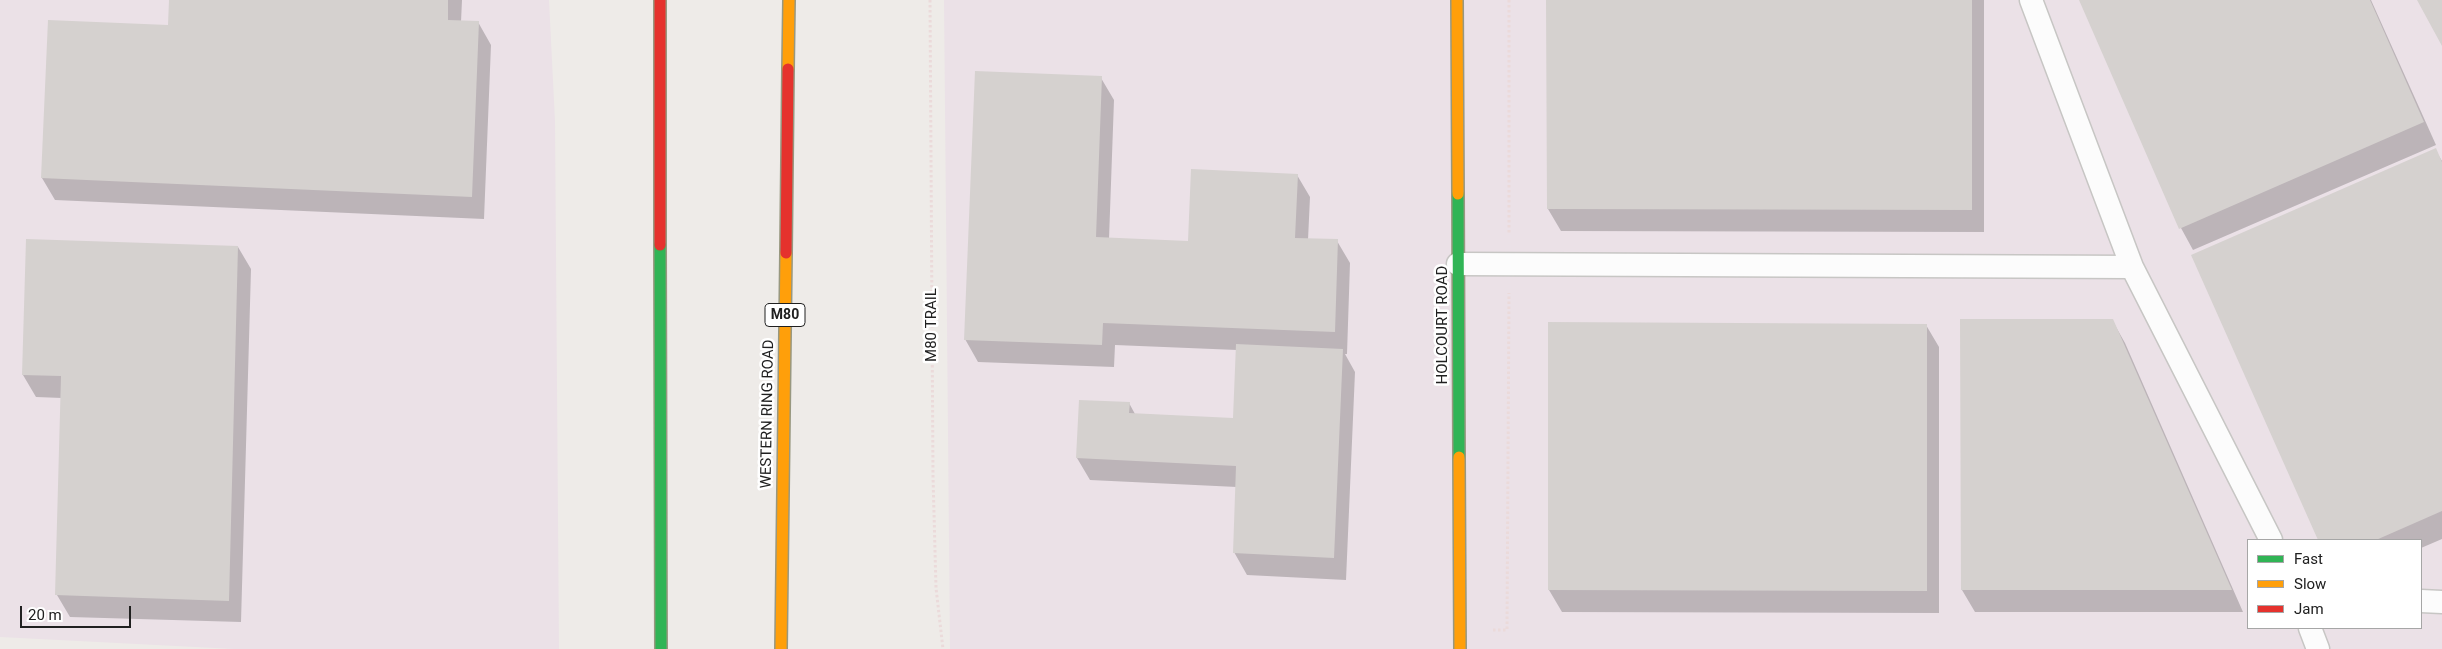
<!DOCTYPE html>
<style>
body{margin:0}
#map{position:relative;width:2442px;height:649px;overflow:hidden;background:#eeebe8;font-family:Roboto,sans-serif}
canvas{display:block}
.legend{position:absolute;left:2247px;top:539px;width:175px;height:90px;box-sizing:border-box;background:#fff;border:1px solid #a6a6a6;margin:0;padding:6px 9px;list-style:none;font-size:15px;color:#202020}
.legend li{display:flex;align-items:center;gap:10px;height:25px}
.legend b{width:25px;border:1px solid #a6a6a6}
.scale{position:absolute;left:20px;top:606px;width:111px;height:22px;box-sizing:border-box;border:2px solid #202020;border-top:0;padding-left:6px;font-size:15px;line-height:18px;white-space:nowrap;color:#202020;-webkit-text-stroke:4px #fff;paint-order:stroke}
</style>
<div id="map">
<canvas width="2442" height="649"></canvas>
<ul class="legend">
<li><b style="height:6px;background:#30b455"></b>Fast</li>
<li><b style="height:6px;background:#ff9f0a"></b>Slow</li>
<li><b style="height:6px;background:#e5322d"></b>Jam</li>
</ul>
<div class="scale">20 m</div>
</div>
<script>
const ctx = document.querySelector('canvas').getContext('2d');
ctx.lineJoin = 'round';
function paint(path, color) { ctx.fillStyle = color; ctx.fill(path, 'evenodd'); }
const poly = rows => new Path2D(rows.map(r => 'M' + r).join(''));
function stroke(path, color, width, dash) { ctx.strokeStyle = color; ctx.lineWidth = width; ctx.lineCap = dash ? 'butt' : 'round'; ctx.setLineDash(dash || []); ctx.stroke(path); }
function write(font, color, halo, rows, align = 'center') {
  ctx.font = font + ' Roboto,sans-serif'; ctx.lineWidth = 5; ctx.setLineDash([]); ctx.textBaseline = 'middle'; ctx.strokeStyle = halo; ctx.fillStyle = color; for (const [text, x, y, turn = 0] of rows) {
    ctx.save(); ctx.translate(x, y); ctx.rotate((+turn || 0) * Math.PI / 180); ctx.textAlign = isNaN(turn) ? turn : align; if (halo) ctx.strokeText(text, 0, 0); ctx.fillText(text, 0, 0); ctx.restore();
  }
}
paint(poly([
 [0,0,549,0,555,121,559,649,234,649,0,637],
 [944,0,2442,0,2442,649,950,649],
 [2248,540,2421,540,2421,628,2248,628]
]), '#ebe1e7');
paint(poly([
 [170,0,462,0,461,22,478,22,491,45,484,219,55,200,42,178,169,26],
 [1547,0,1984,0,1984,232,1561,231,1548,209],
 [2080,0,2371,0,2436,145,2193,250,2181,228],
 [1101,78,1114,100,1109,239,1189,242,1297,175,1310,197,1308,240,1337,241,1350,263,1347,354,1345,354,1355,372,1346,580,1247,575,1234,552,1237,487,1090,480,1077,458,1129,403,1135,414,1234,419,1237,350,1115,345,1114,367,978,362,965,339],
 [2435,150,2442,161,2442,539,2421,548,2421,540,2319,540,2193,256],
 [238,247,251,269,241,622,70,617,57,595,62,398,36,397,23,375],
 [2112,320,2125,343,2243,612,1975,612,1962,590],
 [1926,325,1939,347,1939,613,1562,612,1549,590]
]), '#0003');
paint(poly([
 [169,0,448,0,448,20,479,21,472,197,41,178,48,20,168,25],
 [1546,0,1972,0,1972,210,1547,209],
 [2079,0,2370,0,2424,122,2179,229],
 [2417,0,2442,0,2442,46],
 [975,71,1102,76,1096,237,1188,241,1191,169,1298,174,1295,238,1338,239,1335,332,1103,323,1102,345,964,340],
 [2436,148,2442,162,2442,511,2376,540,2318,540,2191,255],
 [26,239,238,246,229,601,55,595,61,376,22,375],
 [1960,319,2113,319,2232,590,1961,590],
 [1548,322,1927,324,1927,591,1548,590],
 [1236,344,1343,349,1334,558,1233,553,1236,466,1076,458,1079,400,1130,402,1129,413,1233,418]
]), '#d5d1cf');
const lane = poly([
 [2031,0,2132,267,2271,540],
 [1458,264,2132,267],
 [2421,601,2442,602],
 [2310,628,2318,649]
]);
const fast = poly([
 [1458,194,1459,457],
 [660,245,661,649]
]);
const slow = poly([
 [1457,0,1458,194],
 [788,69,789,0],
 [1459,457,1460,649],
 [781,649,786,253]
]);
const jam = poly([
 [660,0,660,245],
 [786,253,788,69]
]);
stroke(lane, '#c7c6c4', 25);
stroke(fast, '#989880', 14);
stroke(slow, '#989880', 14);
stroke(jam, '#989880', 14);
stroke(poly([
 [930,0,933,476,936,588,943,649],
 [1509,0,1509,235],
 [1493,630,1507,630,1509,293]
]), '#ebdada', 3, [2.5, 2.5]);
stroke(lane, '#fcfcfc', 22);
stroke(fast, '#30b455', 11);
stroke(slow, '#ff9f0a', 11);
stroke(jam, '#e5322d', 11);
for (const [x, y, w] of [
 [785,315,40]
]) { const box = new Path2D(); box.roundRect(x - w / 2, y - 11.5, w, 23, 4); ctx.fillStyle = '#fff'; ctx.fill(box); stroke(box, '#202020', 1); }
write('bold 14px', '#202020', null, [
 ["M80",785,315]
]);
write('15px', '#202020', '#fff', [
 ["M80 TRAIL",932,325,-90],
 ["HOLCOURT ROAD",1443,325,-90],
 ["WESTERN RING ROAD",768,414,-89]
]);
</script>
